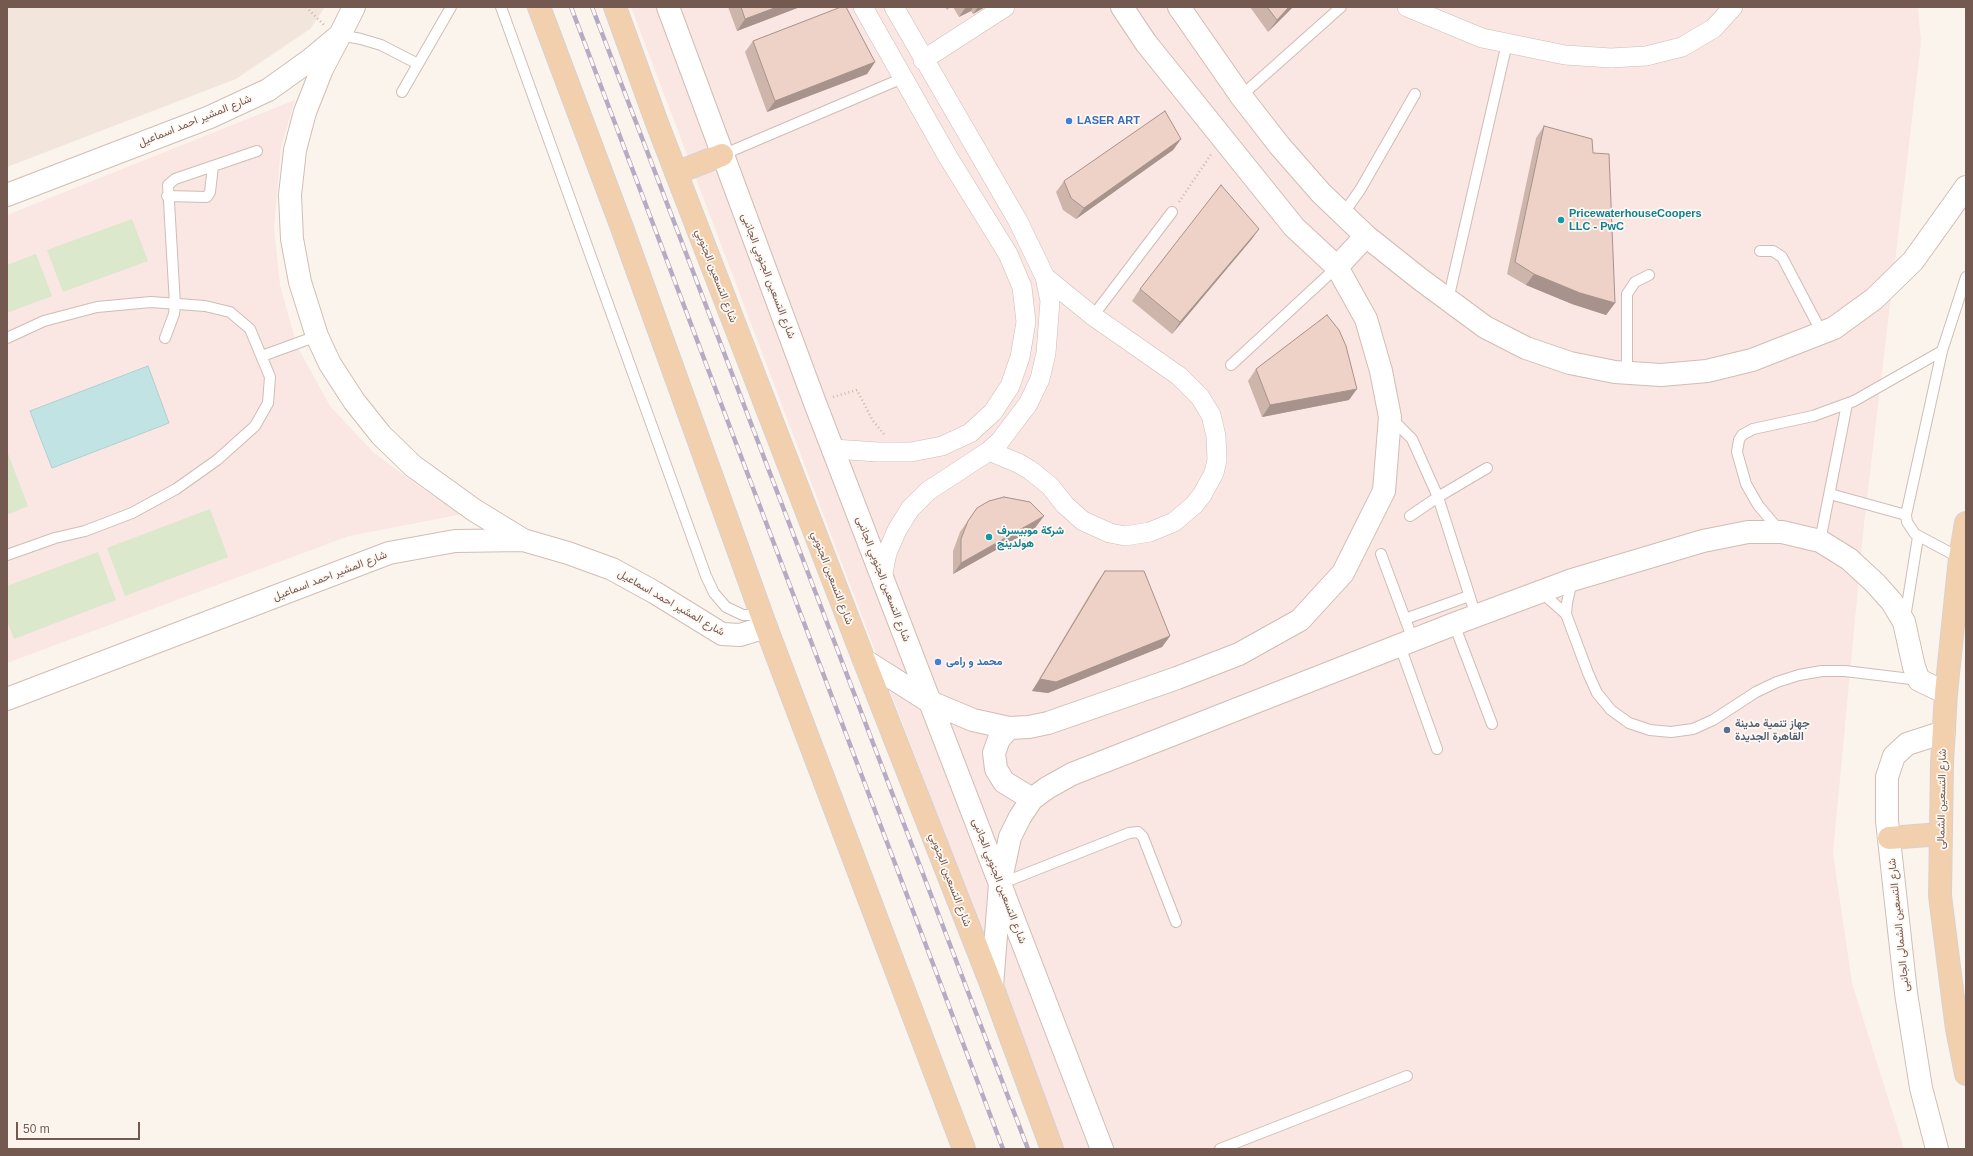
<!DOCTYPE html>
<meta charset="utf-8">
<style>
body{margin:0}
#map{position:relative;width:1973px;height:1156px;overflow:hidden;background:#fbf4ed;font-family:Helvetica,sans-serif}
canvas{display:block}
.frame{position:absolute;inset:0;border:8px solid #745951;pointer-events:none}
.scale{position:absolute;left:16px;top:1122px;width:124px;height:18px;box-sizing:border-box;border:2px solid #745951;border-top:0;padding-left:5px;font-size:12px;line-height:14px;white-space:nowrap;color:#745951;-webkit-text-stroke:3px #fef8f3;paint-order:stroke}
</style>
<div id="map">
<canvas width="1973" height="1156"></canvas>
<div class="frame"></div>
<div class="scale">50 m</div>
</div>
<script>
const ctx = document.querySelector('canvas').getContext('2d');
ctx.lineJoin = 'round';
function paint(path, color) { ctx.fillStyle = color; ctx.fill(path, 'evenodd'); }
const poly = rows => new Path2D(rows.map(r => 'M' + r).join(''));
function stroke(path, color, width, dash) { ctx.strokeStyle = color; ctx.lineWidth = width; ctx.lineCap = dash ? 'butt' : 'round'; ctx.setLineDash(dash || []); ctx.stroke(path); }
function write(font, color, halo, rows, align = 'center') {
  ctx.font = font + ' Helvetica,Vazirmatn,sans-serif'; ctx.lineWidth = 3.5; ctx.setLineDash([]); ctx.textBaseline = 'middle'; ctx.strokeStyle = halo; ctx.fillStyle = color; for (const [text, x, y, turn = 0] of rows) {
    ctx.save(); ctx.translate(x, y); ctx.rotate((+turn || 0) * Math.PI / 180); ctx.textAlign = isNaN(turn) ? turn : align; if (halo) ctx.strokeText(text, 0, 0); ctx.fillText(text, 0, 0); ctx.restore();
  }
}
paint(poly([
 [7,7,325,7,310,29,236,79,7,167]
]), '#f2e5dc');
paint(poly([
 [631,7,1918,7,1921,43,1864,524,1833,853,1852,983,1904,1149,1064,1149],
 [295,100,281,147,274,228,280,285,297,346,330,406,373,452,421,488,463,514,349,536,7,663,7,215]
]), '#fae6e2');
paint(poly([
 [132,219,148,261,63,292,47,250],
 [36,254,52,296,7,313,7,265],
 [7,451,28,506,7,515],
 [210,509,228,557,125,596,107,548],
 [98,552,116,600,14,639,7,621,7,586]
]), '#dbe8cc');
const water = poly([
 [148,366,169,423,52,468,30,411,148,366]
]);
paint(water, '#c2e3e3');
stroke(water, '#aad3d4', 1);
const lane = poly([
 [501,7,706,576,714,593,726,607,743,615,762,615],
 [340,35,361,39,381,45,418,64],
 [402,92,451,7],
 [1241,96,1341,7],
 [722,155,903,78],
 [167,196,207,197,210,192,213,166],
 [1343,214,1360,190,1415,94],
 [1760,251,1773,251,1782,257,1822,333],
 [1448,300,1507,43],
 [1093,316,1172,212],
 [7,338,44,321,97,307,151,302,205,306,230,312,250,329,270,377,268,403,255,426,217,460,176,489,132,513,85,531,55,538,7,555],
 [165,338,174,314,175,304,168,185,175,179,257,151],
 [262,356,317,336],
 [1231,365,1337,267],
 [1627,373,1627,294,1635,282,1649,275],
 [1391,418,1412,439,1438,497,1476,616],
 [1830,494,1906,515],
 [1410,516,1438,497,1487,468],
 [1779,530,1758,505,1746,484,1737,452,1739,440,1742,435,1753,429,1813,416,1854,401,1942,351],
 [1820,541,1847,404],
 [1381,554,1413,640],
 [1960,558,1915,534,1907,522,1906,515,1942,351,1966,277],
 [1572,580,1567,603,1566,614,1588,673,1597,693,1611,710,1629,723,1650,730,1671,732,1693,729,1713,720,1756,692,1777,682,1799,675,1822,671,1845,671,1919,680],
 [1541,592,1566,614],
 [1905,618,1918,537],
 [1405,619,1469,596],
 [1454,624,1492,724],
 [1400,646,1437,749],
 [1000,884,1129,833,1138,832,1143,837,1176,922],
 [1220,1149,1407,1076]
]);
const street = poly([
 [1407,7,1482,38,1565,55,1611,58,1646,56,1682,47,1714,28,1733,7],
 [923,60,1005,7],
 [833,449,878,452,911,452,942,446,970,433,993,412,1010,386,1020,357,1026,322,1022,287,1008,254,948,157,863,7],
 [989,451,1018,463,1030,470,1050,486,1065,505,1083,521,1110,533,1125,536,1150,532,1174,522,1194,505,1202,495,1214,473,1217,460,1216,436,1211,415,1200,397,1179,376,1093,316,1045,277],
 [882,578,887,553,897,530,910,509,928,491,989,451,1000,441,1028,404,1040,379,1046,353,1050,301,1045,277,1018,221,894,7]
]);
const secondary = poly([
 [668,7,815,403,1102,1149],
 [1179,7,1241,96,1279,145,1321,193,1366,236,1420,279,1485,327,1526,348,1570,363,1615,372,1661,375,1707,371,1752,360,1834,328,1874,299,1913,261,1966,187],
 [340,35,322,69,305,112,295,150,290,195,292,239,300,282,317,336,330,364,354,401,381,435,413,466,474,510,523,540],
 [7,195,210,117,268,90,310,60,340,35,354,7],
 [1337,267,1366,236],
 [864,660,930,702,973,720,1009,728,1029,727,1048,723,1177,678,1239,654,1300,620,1343,573,1384,491,1390,417,1381,371,1366,319,1337,267,1294,227,1146,43,1122,7],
 [7,699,389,553,455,541,523,540,568,553,612,569,654,592,722,634,740,635,766,627],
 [1009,728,999,739,994,753,996,769,1004,782,1032,799],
 [992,986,1000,884,1010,837,1020,817,1032,799,1047,788,1072,774,1454,624,1572,580,1703,541,1748,532,1782,532,1820,541,1849,559,1875,583,1892,602,1904,622,1914,667,1919,680,1946,693],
 [1937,1149,1921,1088,1906,993,1887,821,1887,777,1894,756,1907,744,1944,732]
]);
const primary = poly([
 [539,7,621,225,766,627,964,1149],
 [615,7,657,123,864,660,992,986,1052,1149],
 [676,173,722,155],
 [1966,523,1960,558,1946,693,1942,763,1940,896,1957,1029,1966,1074],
 [1889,838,1941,834]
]);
stroke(lane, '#cfbdb5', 12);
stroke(street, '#cfbdb5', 20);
stroke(secondary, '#d1bdb3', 24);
stroke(primary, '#d8d1ce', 24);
stroke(poly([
 [306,7,324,25],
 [1179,202,1212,153],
 [833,397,857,390,873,421,884,434]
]), '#d3b5aa', 2.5, [1, 3]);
stroke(lane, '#fff', 10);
stroke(street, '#fff', 19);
stroke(secondary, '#fff', 22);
stroke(primary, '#f2d0ad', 22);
const rail = poly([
 [571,7,1003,1149],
 [592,7,1028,1149]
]);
stroke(rail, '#b6abc5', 4.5);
stroke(rail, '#fef8f3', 3, [9]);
paint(poly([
 [728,7,800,7,737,31],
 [945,7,950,7,947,10],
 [953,7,985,7,973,14,971,11,959,17],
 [1250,7,1293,7,1268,32],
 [753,41,875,62,867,74,767,112,745,52],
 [1544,126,1593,153,1615,303,1606,315,1572,304,1526,285,1507,274,1536,138],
 [1181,139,1173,150,1076,219,1063,210,1056,192,1064,181],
 [1259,229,1251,240,1172,334,1132,301,1140,289],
 [1256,369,1349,400,1262,417,1248,381],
 [977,508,1035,528,953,574,953,551,960,532],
 [1105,571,1170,636,1162,647,1048,693,1032,691,1097,582]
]), '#cdb5ab');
paint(poly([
 [777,7,800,7,737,31,745,19],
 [966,7,973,7,971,11,959,17],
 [978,7,985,7,973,14],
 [1289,7,1293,7,1268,32,1277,20],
 [875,62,867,74,767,112,775,101],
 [1181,139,1173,150,1076,219,1084,208],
 [1259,229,1251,240,1172,334,1180,322],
 [1534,274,1615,303,1606,315,1572,304,1526,285],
 [1357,389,1349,400,1262,417,1270,405],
 [1044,516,1035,528,953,574,961,563],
 [1170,636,1162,647,1048,693,1032,691,1040,679]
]), '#a7938b');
const building = poly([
 [741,7,777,7,745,19,741,7],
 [841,7,846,7,875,62,775,101,753,41,841,7],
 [1267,7,1289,7,1277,20,1267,7],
 [1165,111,1181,139,1084,208,1071,198,1064,181,1165,111],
 [1544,126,1592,139,1593,153,1609,154,1615,303,1580,293,1534,274,1515,262,1544,126],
 [1221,185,1259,229,1180,322,1140,289,1221,185],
 [1327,315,1339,330,1346,346,1357,389,1270,405,1256,369,1327,315],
 [1004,497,1030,502,1044,516,961,563,961,539,968,521,977,508,989,501,1004,497],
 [1105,571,1144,571,1170,636,1056,682,1040,679,1105,571]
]);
paint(building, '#eed2c7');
stroke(building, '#a7938b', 1);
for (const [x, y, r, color] of [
 [1069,121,4,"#3f7fe0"],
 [1561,220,4,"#0f9aa8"],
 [989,537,4,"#0f9aa8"],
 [938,662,4,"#3f7fe0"],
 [1727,730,4,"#5c6f8a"]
]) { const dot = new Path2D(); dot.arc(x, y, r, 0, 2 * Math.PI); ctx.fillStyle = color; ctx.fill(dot); stroke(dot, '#fef8f3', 1.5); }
write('11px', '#745951', '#fef8f3', [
 ["شارع المشير احمد اسماعيل",195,121,-22],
 ["شارع التسعين الجنوبي",716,276,69],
 ["شارع التسعين الجنوبي الجانبى",768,276,69],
 ["شارع المشير احمد اسماعيل",330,576,-21],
 ["شارع التسعين الجنوبي",832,578,69],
 ["شارع التسعين الجنوبي الجانبى",883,579,69],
 ["شارع المشير احمد اسماعيل",671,603,30],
 ["شارع التسعين الشمالى",1942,799,-89],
 ["شارع التسعين الجنوبي",950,880,69],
 ["شارع التسعين الجنوبي الجانبى",999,881,69],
 ["شارع التسعين الشمالى الجانبى",1899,925,-96]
]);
write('bold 11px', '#366cbe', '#fef8f3', [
 ["LASER ART",1077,121],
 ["محمد و رامى",946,662]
], 'left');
write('bold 11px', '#0d838f', '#fef8f3', [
 ["PricewaterhouseCoopers",1569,214],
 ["LLC - PwC",1569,227],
 ["شركة موبيسرف",997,531],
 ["هولدينج",997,544]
], 'left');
write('bold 11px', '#4e5e75', '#fef8f3', [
 ["جهاز تنمية مدينة",1735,724],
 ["القاهرة الجديدة",1735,737]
], 'left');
</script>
